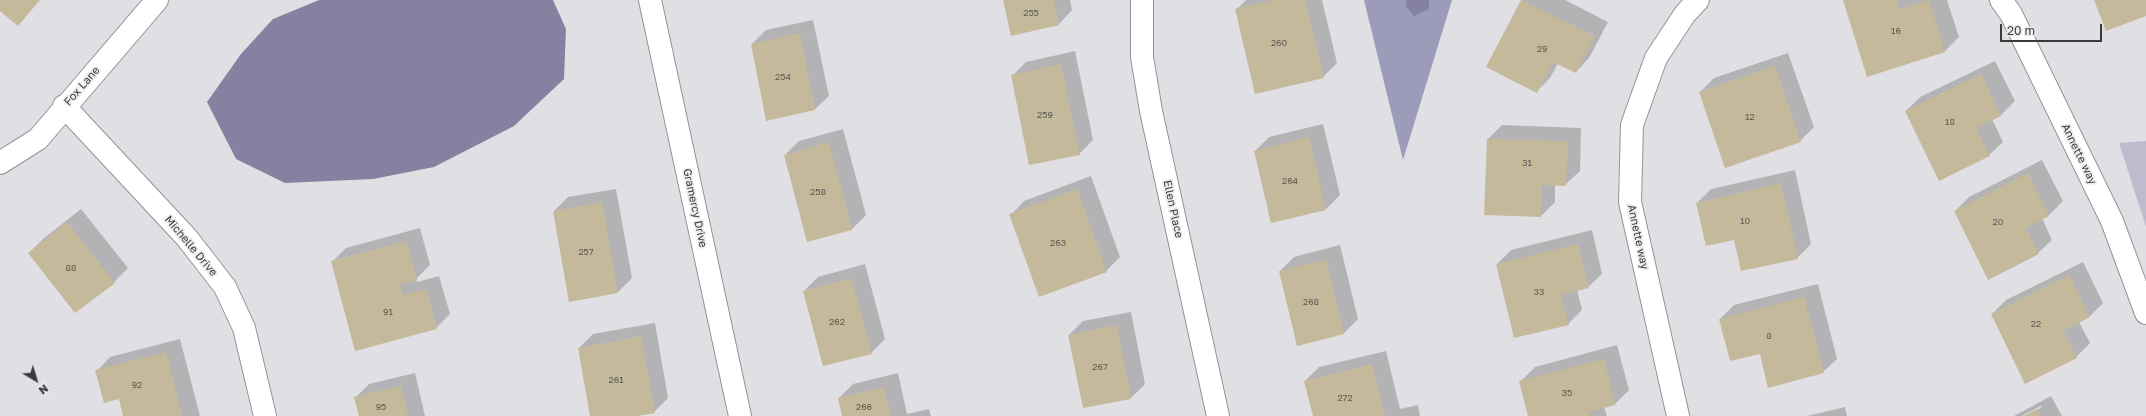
<!DOCTYPE html>
<style>
body{margin:0}
#map{position:relative;width:2146px;height:416px;overflow:hidden;background:#e0dfe3;font-family:"Golos Text",sans-serif}
canvas{display:block}
.north{position:absolute;left:16px;top:360px;width:40px;height:40px;-webkit-text-stroke:3px #ededf0;paint-order:stroke;rotate:142deg;font-size:11px;font-weight:700;line-height:16px;text-align:center;color:#3a3a3b}
.north::after{content:'';display:block;margin:auto;width:14px;height:18px;background:#3a3a3b;clip-path:polygon(50% 0,100% 100%,50% 72%,0 100%)}
.scale{position:absolute;left:2000px;top:24px;width:102px;height:18px;box-sizing:border-box;border:2px solid #3a3a3b;border-top:0;padding-left:5px;font-size:12px;line-height:14px;white-space:nowrap;color:#3a3a3b;-webkit-text-stroke:3px #ededf0;paint-order:stroke}
</style>
<div id="map">
<canvas width="2146" height="416"></canvas>
<div class="north">N</div>
<div class="scale">20 m</div>
</div>
<script>
const ctx = document.querySelector('canvas').getContext('2d');
ctx.lineJoin = 'round';
function paint(path, color) { ctx.fillStyle = color; ctx.fill(path, 'evenodd'); }
const poly = rows => new Path2D(rows.map(r => 'M' + r).join(''));
function stroke(path, color, width, dash) { ctx.strokeStyle = color; ctx.lineWidth = width; ctx.lineCap = dash ? 'butt' : 'round'; ctx.setLineDash(dash || []); ctx.stroke(path); }
function write(font, color, halo, rows, align = 'center') {
  ctx.font = font + ' "Golos Text",sans-serif'; ctx.lineWidth = 3.5; ctx.setLineDash([]); ctx.textBaseline = 'middle'; ctx.strokeStyle = halo; ctx.fillStyle = color; for (const [text, x, y, turn = 0] of rows) {
    ctx.save(); ctx.translate(x, y); ctx.rotate((+turn || 0) * Math.PI / 180); ctx.textAlign = isNaN(turn) ? turn : align; if (halo) ctx.strokeText(text, 0, 0); ctx.fillText(text, 0, 0); ctx.restore();
  }
}
paint(poly([
 [2146,141,2146,227,2119,143]
]), '#bdbccf');
paint(poly([
 [1364,0,1406,0,1406,7,1429,9,1429,0,1452,0,1403,160]
]), '#9d9bba');
paint(poly([
 [319,0,553,0,566,29,564,79,514,126,434,167,373,179,285,183,236,159,207,102,241,54,273,19],
 [1406,0,1429,0,1429,9,1414,16,1406,7]
]), '#8482a0');
paint(poly([
 [1004,0,1070,0,1072,10,1059,24],
 [1246,0,1322,0,1337,63,1323,77,1236,10],
 [1522,0,1565,0,1608,22,1589,58,1576,72,1558,63,1550,78,1536,92,1487,67],
 [1844,0,1947,0,1959,37,1945,51,1868,75],
 [813,20,829,96,815,109,767,119,752,44,766,30],
 [1075,51,1093,140,1079,154,1012,76,1026,62],
 [1788,53,1814,127,1800,141,1700,92,1714,78],
 [1995,61,2015,101,2001,115,1992,119,2003,142,1989,155,1906,111,1920,97],
 [1323,124,1340,195,1326,209,1255,151,1269,137],
 [1502,125,1581,128,1580,171,1566,184,1555,184,1555,202,1541,216,1488,139],
 [843,129,866,215,852,229,808,241,785,155,799,141],
 [2042,160,2063,201,2049,215,2042,218,2052,240,2038,253,1955,211,1969,197],
 [1795,170,1811,244,1797,258,1735,238,1697,203,1711,189],
 [1091,176,1120,257,1106,271,1011,215,1024,201],
 [616,189,632,278,618,292,570,301,554,211,568,197],
 [81,209,128,268,114,282,29,253,43,239],
 [420,228,430,265,416,279,417,282,439,276,450,314,436,328,332,262,346,248],
 [1592,230,1602,274,1588,287,1577,290,1582,310,1568,324,1497,264,1511,250],
 [1340,245,1358,319,1344,333,1297,345,1280,271,1294,257],
 [2083,262,2103,303,2089,317,2079,322,2090,343,2076,357,1992,314,2006,300],
 [865,264,885,339,871,353,804,291,818,277],
 [1818,284,1837,359,1823,372,1761,353,1720,319,1734,305],
 [1131,312,1145,384,1131,398,1084,407,1069,335,1083,321],
 [655,323,668,398,654,412,632,416,591,416,579,348,593,334],
 [180,339,200,416,124,416,120,398,97,371,110,357],
 [1617,345,1629,390,1615,404,1604,407,1607,416,1530,416,1521,381,1535,367],
 [1386,351,1400,409,1418,405,1420,416,1314,416,1305,381,1319,367],
 [415,373,425,416,360,416,355,398,369,384],
 [898,373,907,414,929,409,931,416,843,416,839,398,853,384],
 [2051,396,2062,416,2026,416,2042,407,2041,406,2022,416,2014,416],
 [1845,407,1847,416,1807,416]
]), '#0003');
paint(poly([
 [0,0,40,0,18,26,0,11],
 [1003,0,1054,0,1059,25,1011,36],
 [1273,0,1305,0,1324,78,1255,94,1235,9],
 [1521,0,1595,36,1576,73,1553,62,1537,93,1486,67],
 [1843,0,1896,0,1899,9,1929,0,1945,52,1867,77],
 [2094,0,2146,0,2146,16,2106,31],
 [800,33,815,110,766,121,751,44],
 [1061,64,1080,155,1029,165,1011,75],
 [1775,66,1801,142,1725,168,1699,92],
 [1981,74,2001,116,1976,128,1990,156,1939,181,1905,111],
 [1309,137,1326,210,1271,223,1254,151],
 [1487,139,1568,141,1566,186,1542,185,1541,217,1484,215],
 [829,142,852,230,807,242,784,155],
 [2028,173,2049,216,2026,228,2039,254,1988,280,1954,211],
 [1781,183,1798,259,1741,271,1734,240,1706,246,1696,203],
 [1077,189,1107,272,1039,297,1009,214],
 [602,202,618,293,569,302,553,211],
 [67,222,115,283,75,313,28,253],
 [406,241,417,280,400,284,403,295,426,289,437,329,355,351,331,261],
 [1578,244,1589,288,1561,295,1569,325,1514,338,1496,264],
 [1326,259,1344,334,1297,346,1279,271],
 [2069,275,2090,317,2063,331,2077,358,2025,384,1991,314],
 [851,278,872,354,823,366,803,291],
 [1804,297,1824,373,1768,388,1760,354,1730,361,1719,319],
 [1117,325,1131,399,1083,408,1068,335],
 [641,336,655,413,638,416,590,416,578,348],
 [166,352,182,416,123,416,119,399,104,403,95,370],
 [1604,359,1615,405,1589,412,1590,416,1528,416,1519,381],
 [1372,364,1385,416,1313,416,1304,381],
 [401,386,408,416,359,416,354,397],
 [884,387,891,416,842,416,838,398],
 [2037,409,2041,416,2024,416]
]), '#c4b99a');
const minor = poly([
 [650,0,740,416],
 [1142,0,1142,57,1151,111,1218,416],
 [2001,0,2011,14,2112,221,2146,313],
 [64,106,187,238,225,287,244,328,265,416],
 [0,163,38,139,157,0],
 [1678,416,1630,202,1632,125,1656,58,1685,14,1698,0]
]);
stroke(minor, '#949497', 24);
stroke(minor, '#fff', 22);
write('9px', '#5c5a53', null, [
 ["255",1031,13],
 ["16",1896,31],
 ["260",1279,43],
 ["29",1542,49],
 ["254",783,77],
 ["259",1045,115],
 ["12",1750,117],
 ["18",1950,122],
 ["31",1527,163],
 ["264",1290,181],
 ["258",818,192],
 ["10",1745,221],
 ["20",1998,222],
 ["263",1058,243],
 ["257",586,252],
 ["88",71,268],
 ["33",1539,292],
 ["268",1311,302],
 ["91",388,312],
 ["262",837,322],
 ["22",2036,324],
 ["8",1769,336],
 ["267",1100,367],
 ["261",616,380],
 ["92",137,385],
 ["35",1567,393],
 ["272",1345,398],
 ["95",381,407],
 ["266",864,407]
]);
write('11px', '#3a3a3b', '#ededf0', [
 ["Fox Lane",82,86,-49],
 ["Annette way",2079,154,64],
 ["Gramercy Drive",695,208,78],
 ["Ellen Place",1173,209,78],
 ["Annette way",1638,237,78],
 ["Michelle Drive",191,246,50]
]);
</script>
